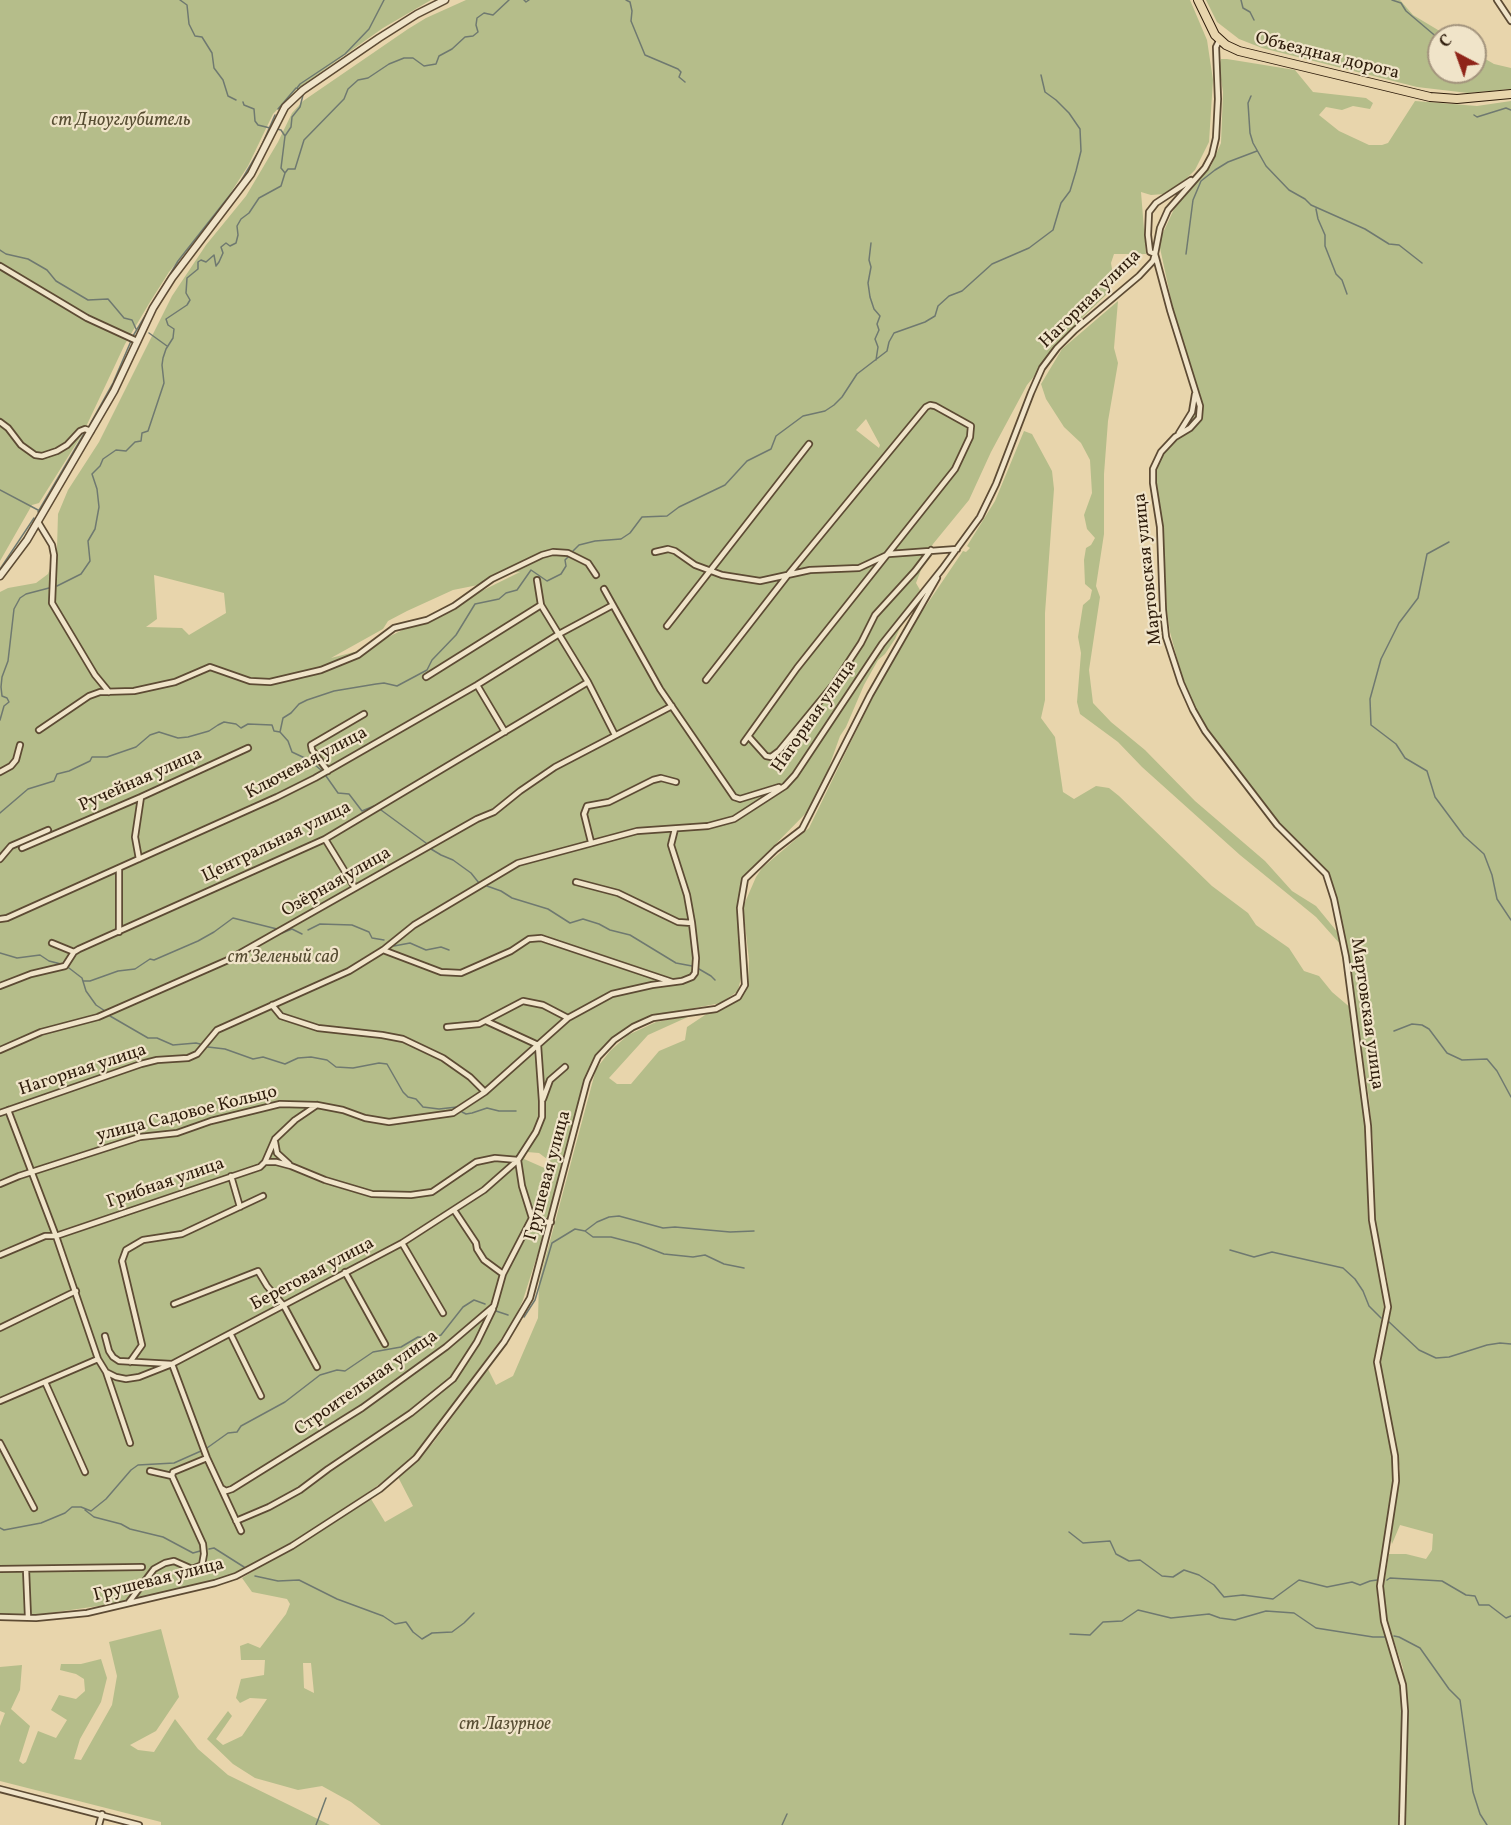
<!DOCTYPE html>
<meta charset="utf-8">
<style>
body{margin:0}
#map{position:relative;width:1511px;height:1825px;overflow:hidden;background:#e8d5ac;font-family:Vollkorn,serif}
canvas{display:block}
.north{position:absolute;left:1427px;top:24px;width:60px;height:60px;box-sizing:border-box;background:#f0e4c9;border:2px solid #a3947d;border-radius:50%;rotate:319deg;font-size:16px;font-weight:700;line-height:24px;text-align:center;color:#2f1d0c}
.north::after{content:'';display:block;margin:auto;width:21px;height:27px;background:#8f2418;clip-path:polygon(50% 0,100% 100%,50% 72%,0 100%)}
</style>
<div id="map">
<canvas width="1511" height="1825"></canvas>
<div class="north">С</div>
</div>
<script>
const ctx = document.querySelector('canvas').getContext('2d');
ctx.lineJoin = 'round';
function paint(path, color) { ctx.fillStyle = color; ctx.fill(path, 'evenodd'); }
const poly = rows => new Path2D(rows.map(r => 'M' + r).join(''));
function stroke(path, color, width, dash) { ctx.strokeStyle = color; ctx.lineWidth = width; ctx.lineCap = dash ? 'butt' : 'round'; ctx.setLineDash(dash || []); ctx.stroke(path); }
function write(font, color, halo, rows, align = 'center') {
  ctx.font = font + ' Vollkorn,serif'; ctx.lineWidth = 4.5; ctx.setLineDash([]); ctx.textBaseline = 'middle'; ctx.strokeStyle = halo; ctx.fillStyle = color; for (const [text, x, y, turn = 0] of rows) {
    ctx.save(); ctx.translate(x, y); ctx.rotate((+turn || 0) * Math.PI / 180); ctx.textAlign = isNaN(turn) ? turn : align; if (halo) ctx.strokeText(text, 0, 0); ctx.fillText(text, 0, 0); ctx.restore();
  }
}
paint(poly([
 [0,0,431,0,383,28,297,89,273,114,248,166,226,200,169,272,150,302,125,344,83,433,39,503,32,505,0,561],
 [466,0,1190,0,1207,40,1213,80,1209,142,1195,170,1186,179,1164,194,1151,195,1141,192,1146,254,1114,254,1111,263,1114,281,1107,294,1084,316,1027,385,991,452,969,500,933,544,926,557,916,583,920,590,912,601,895,639,885,654,878,660,864,685,846,727,840,736,824,781,810,809,757,863,744,880,739,900,742,973,738,991,721,1003,647,1017,617,1035,598,1053,584,1081,549,1218,523,1300,512,1324,426,1441,407,1463,373,1489,303,1536,264,1560,237,1573,200,1585,148,1597,136,1598,136,1590,127,1602,28,1616,0,1616,0,592,8,588,36,583,48,574,57,548,58,514,68,490,99,442,172,296,206,245,246,196,278,142,292,113,303,101,408,29,426,18],
 [866,419,880,445,879,448,856,430],
 [520,572,362,650,331,658,383,629,388,621,407,611,453,590,478,585,509,573],
 [154,575,224,593,226,613,189,635,182,628,146,627,157,619],
 [527,1152,539,1153,551,1162,549,1170,524,1159],
 [1206,0,1400,0,1413,15,1448,36,1439,36,1439,72,1475,72,1475,53,1494,64,1511,68,1511,89,1468,93,1417,87,1262,48,1239,39,1217,22],
 [1221,59,1227,59,1295,70,1313,92,1366,98,1373,103,1370,109,1353,106,1342,110,1326,107,1319,115,1339,131,1369,145,1382,145,1388,143,1415,101,1477,106,1511,101,1511,1825,1405,1825,1407,1709,1403,1668,1386,1618,1383,1591,1389,1554,1406,1554,1426,1559,1432,1550,1433,1534,1400,1525,1392,1544,1391,1540,1400,1469,1380,1368,1380,1357,1389,1311,1388,1283,1375,1223,1373,1143,1369,1099,1346,944,1334,889,1329,877,1321,865,1278,824,1206,729,1184,685,1170,632,1167,611,1163,529,1156,478,1158,463,1164,452,1189,428,1181,432,1187,425,1197,393,1174,313,1160,248,1161,237,1175,207,1211,166,1221,143,1223,92,1219,67],
 [1118,301,1114,348,1118,363,1108,421,1104,474,1104,534,1096,586,1100,597,1089,670,1093,703,1111,722,1145,750,1195,801,1265,861,1292,891,1316,906,1339,934,1341,945,1316,917,1240,855,1142,767,1118,742,1080,714,1077,702,1081,653,1078,637,1083,605,1090,599,1092,590,1085,584,1084,560,1086,548,1091,545,1095,538,1087,529,1084,515,1092,493,1090,460,1081,443,1064,427,1046,399,1041,384,1062,349],
 [1024,431,1032,434,1052,471,1054,489,1045,613,1045,700,1041,718,1055,737,1063,792,1074,799,1096,786,1109,788,1119,796,1212,886,1248,913,1256,925,1289,948,1304,971,1319,976,1332,992,1352,1009,1364,1102,1368,1219,1379,1264,1384,1309,1374,1360,1393,1457,1395,1484,1381,1557,1377,1596,1381,1623,1396,1664,1400,1682,1402,1711,1401,1825,381,1825,351,1802,322,1786,298,1790,255,1778,233,1764,207,1739,228,1711,232,1716,216,1739,223,1745,242,1736,267,1699,250,1698,240,1703,236,1698,241,1679,264,1675,265,1660,241,1660,240,1646,248,1643,260,1648,286,1614,290,1604,287,1599,252,1592,242,1578,371,1499,385,1522,413,1506,398,1477,433,1443,488,1369,496,1385,513,1376,538,1318,539,1282,596,1069,610,1051,628,1035,656,1022,690,1016,648,1035,609,1078,617,1084,631,1084,659,1051,685,1040,687,1027,708,1013,725,1008,739,999,748,985,749,960,743,907,756,877,762,868,809,828,878,686,919,616,963,551,966,552,970,548,967,546,995,501],
 [303,1663,311,1663,314,1693,304,1688],
 [161,1629,179,1697,156,1731,130,1745,138,1750,154,1752,175,1719,198,1749,228,1775,330,1825,161,1825,161,1822,0,1781,0,1726,5,1713,0,1711,0,1667,22,1665,20,1690,11,1709,30,1726,19,1761,23,1764,26,1762,38,1731,56,1738,67,1720,51,1710,59,1695,76,1699,85,1691,84,1679,76,1674,60,1670,61,1664,81,1664,101,1659,107,1678,101,1702,80,1739,74,1759,81,1760,112,1705,117,1676,109,1642]
]), '#b5bd8a');
stroke(poly([
 [180,0,187,5,189,24,195,36,202,37,212,53,214,68,223,80,228,96,236,100],
 [524,0,526,2,529,0],
 [626,0,630,2,632,11,631,21,645,55,678,69,681,72,679,77,685,82],
 [1241,0,1243,8,1250,12,1254,20],
 [1392,0,1401,3,1406,11,1439,39],
 [300,92,297,88,300,84,345,54,369,29,384,0],
 [1251,96,1248,103,1250,133,1253,143,1266,166,1289,190,1305,199,1311,205,1365,229,1389,244,1399,245,1422,263],
 [243,102,244,105,254,109,255,121,258,125,270,128],
 [278,109,296,88],
 [1474,115,1477,117,1506,108,1511,110],
 [277,129,281,130,285,136],
 [285,173,281,168,285,136,291,127,292,117,300,107,303,95],
 [1316,209,1318,219,1325,235,1325,246,1336,274,1342,280,1347,294],
 [871,243,869,260,871,267,868,283,870,297,874,309,880,316,877,324,879,330,875,339,878,347,876,360],
 [0,250,6,254,28,259,47,270,56,281,88,300,108,299,124,318,132,320,136,329],
 [1186,254,1193,200,1201,181,1215,170,1228,162,1257,151],
 [149,333,167,346],
 [133,336,178,261,241,181,260,149,275,115],
 [89,426,113,383,131,341],
 [0,490,38,510],
 [38,512,85,432],
 [1449,542,1427,554,1418,598,1399,623,1381,659,1370,699,1371,725,1396,744,1405,758,1427,771,1435,797,1464,836,1484,854,1492,875,1497,899,1511,920],
 [573,551,579,545,595,541,621,539,630,533,642,517,667,516,679,507,725,485,747,461,771,449,776,436,803,416,825,411,834,405,842,397,857,374,887,351,889,342,894,333,925,322,935,316,938,306,949,296,962,291,992,264,1029,248,1053,230,1061,203,1070,191,1076,171,1081,151,1080,129,1069,113,1056,100,1045,92,1041,75],
 [0,569,34,518],
 [57,586,81,574,90,561,88,541,95,529,99,507,97,489,92,474,100,466,103,459,116,450,126,451,135,442,141,441,142,433,148,431,164,383,162,365,163,358,166,349,173,338,174,329,168,325,166,319,187,305,190,300,186,293,187,278,198,269,198,262,201,260,206,262,214,255,216,266,219,262,223,253,221,247,226,243,230,246,236,243,238,235,237,226,241,219,249,213,259,198,281,186,285,173,288,169,295,169,304,140,344,99,348,89,358,80,368,78,389,64,404,58,413,58,424,66,436,64,439,56,452,49,465,37,473,36,478,32,476,25,477,18,484,13,493,15,509,0],
 [0,720,4,706,9,702,7,698,2,696,1,687,2,677,8,661,14,609,20,598,26,594,49,588],
 [280,732,288,741,292,752,309,760,321,770],
 [326,776,338,793,349,794,362,811,374,806],
 [381,810,426,843],
 [0,813,28,789,54,781,57,774,69,771,90,761,92,757,107,757,136,747,150,735,159,732,178,738,188,737,209,731,218,725,224,722,236,724,241,728,248,724,272,725,274,731,280,732,283,718,291,713,299,704,307,700,334,691,376,684,384,683,397,686,427,670,432,660,456,635,475,604,499,599,506,593,517,590,531,570,547,581,561,574,566,566,565,560,568,557],
 [431,849,441,855,453,860,471,873,479,883],
 [487,886,501,891,512,898,548,909,570,923,583,919,599,924,610,930,630,935,676,963,692,966],
 [308,930,320,924,352,925,369,932,372,938,384,940],
 [282,933,292,929,302,934],
 [394,946,410,943,426,950,441,947,449,950],
 [0,953,17,958,40,955,49,961,61,964],
 [69,968,82,978,86,991,96,1005,105,1011],
 [699,969,711,976,715,980],
 [83,981,90,981,118,971,135,969,150,959,154,960,198,941,214,932,233,918,277,929],
 [110,1016,148,1038,157,1038,173,1045,196,1043,200,1044],
 [1394,1031,1412,1024,1422,1025,1429,1029,1447,1053,1462,1060,1487,1059,1497,1071,1511,1097],
 [208,1047,225,1049,253,1059,263,1057,285,1064,298,1058,311,1057,327,1060,336,1067,353,1068,379,1063,387,1064,403,1092,408,1097,416,1099,423,1107,439,1109,457,1107],
 [462,1112,466,1114,472,1113,487,1108,499,1111,516,1111],
 [585,1231,597,1222,609,1217,619,1216,663,1228,675,1227,730,1232,754,1231],
 [1230,1250,1254,1257,1272,1252,1343,1268,1355,1279,1363,1291,1369,1306,1381,1318],
 [496,1311,508,1315],
 [524,1317,535,1300,552,1243,575,1229,585,1231,593,1237,611,1237,638,1244,664,1254,693,1257,705,1255,724,1264,744,1268],
 [1388,1321,1419,1350,1436,1358,1449,1357,1487,1345,1500,1343,1511,1344],
 [207,1448,228,1433,237,1432,241,1426,285,1402,320,1375,337,1370,345,1371,373,1352,401,1347,418,1337,432,1338,441,1335,463,1307,474,1300,485,1304],
 [85,1510,94,1517,121,1524,130,1529,163,1537,193,1553,200,1551],
 [0,1528,4,1530,41,1523,65,1513,72,1507,81,1507,91,1511,106,1499,131,1470,138,1465,174,1463,201,1451],
 [1069,1532,1083,1543,1110,1541,1116,1554,1129,1561,1140,1560,1162,1576,1173,1577,1184,1570,1199,1575,1214,1585,1224,1597,1243,1595,1273,1599,1299,1580,1327,1587,1352,1582,1360,1585,1370,1581,1377,1580],
 [209,1549,214,1548,244,1567],
 [255,1576,278,1581,299,1580,337,1599,383,1616,395,1624,406,1622,413,1632,422,1639,432,1633,452,1632,464,1623,474,1613],
 [1387,1580,1390,1578,1442,1581,1466,1595,1475,1596,1479,1605,1489,1605,1506,1618,1511,1616],
 [1070,1634,1090,1635,1103,1622,1122,1621,1138,1610,1171,1618,1209,1614,1220,1618,1235,1620,1266,1611,1294,1613,1316,1628,1373,1637,1385,1637],
 [1394,1636,1399,1637,1420,1648,1449,1689,1460,1700,1473,1792,1480,1814,1487,1825],
 [316,1825,326,1798],
 [782,1825,787,1814]
]), '#6f7970', 1.5);
const minor = poly([
 [1497,0,1511,21],
 [1220,39,1216,47,1218,99,1216,138,1212,155,1205,168,1168,210,1160,228,1155,254,1170,310,1200,406,1199,418,1190,428,1175,437,1161,452,1153,469,1153,483,1160,527,1163,610,1166,637,1181,683,1193,710,1205,731,1277,825,1326,874,1334,899,1346,957,1368,1126,1372,1220,1388,1307,1377,1362,1395,1456,1396,1481,1380,1586,1384,1621,1403,1685,1405,1711,1402,1825],
 [0,266,87,318,137,341],
 [0,422,8,428,21,445,35,455,42,456,57,451,67,445,80,431,85,429,91,431],
 [1179,433,1192,412,1195,394],
 [38,522,52,545,54,555,52,603,95,675,109,692],
 [655,552,668,549,675,551,695,565,722,575,760,581,810,570,859,568,889,554,957,549],
 [537,580,541,605,588,682,615,735],
 [604,589,660,689,734,797,740,799,779,787],
 [667,626,809,444],
 [426,677,541,605],
 [706,680,787,576,926,407,930,405,935,406,971,426,970,437,955,469,797,668,744,742],
 [477,685,505,732],
 [39,730,89,696,100,692,134,691,175,682,210,667,250,681,270,682,321,670,358,655,394,628,427,620,454,606,492,579,542,555,553,552,568,553,588,563,596,575],
 [749,737,766,756,771,757,779,751,834,684,861,643,875,615,915,571,931,550],
 [328,771,312,750,311,745,364,714],
 [0,772,11,766,16,760,20,745],
 [325,839,355,888],
 [591,842,584,814,587,806,609,802,653,780,661,778,676,782],
 [22,848,141,797,248,748],
 [0,859,11,846,48,830],
 [139,859,135,837,141,797],
 [576,882,618,893,678,922,692,923],
 [0,919,7,918,277,797,315,778,477,685,559,634,613,605],
 [119,932,119,868],
 [52,943,74,952],
 [383,950,441,972,461,973,511,951,529,939,541,938,672,982],
 [0,986,31,974,65,966,74,952,79,949,325,839,588,682],
 [272,1005,281,1016,318,1028,382,1035,403,1039,443,1058,470,1077,485,1092],
 [447,1027,479,1024,523,1001,543,1005,568,1018],
 [0,1050,41,1032,98,1017,228,960,477,819,494,812,520,791,555,767,672,706],
 [543,1099,550,1080,565,1067],
 [8,1110,56,1236,98,1359],
 [0,1113,141,1064,157,1060,188,1058,197,1054,217,1030,349,971,383,950,414,925,518,863,637,831,708,826,734,819,785,786,795,775,882,644,942,569,980,517,996,484,1031,393,1042,368,1057,348,1075,330,1139,276,1153,261,1155,254,1150,252,1148,235,1149,212,1156,203,1191,180],
 [275,1142,277,1153,289,1164],
 [265,1162,276,1162,291,1166,325,1180,372,1194,411,1195,432,1192,476,1162,495,1158,518,1160,522,1186,532,1218],
 [231,1176,240,1207],
 [0,1184,19,1176,140,1137,177,1133,211,1121,280,1104,317,1105,343,1110,365,1118,389,1122,453,1113,485,1092,568,1018,612,994,652,985,682,981,692,977,695,973,696,958,692,923,687,895,671,845,675,829],
 [454,1210,476,1243,477,1249,484,1260,503,1274],
 [532,1218,538,1222,551,1222],
 [402,1243,443,1313],
 [0,1255,45,1236,56,1236,260,1167,265,1162,275,1139,295,1120,317,1105],
 [345,1272,385,1344],
 [174,1304,258,1271,267,1286,284,1306,317,1367],
 [0,1328,76,1291],
 [231,1335,261,1396],
 [105,1336,109,1351,113,1357,119,1361,172,1364,207,1458,241,1531],
 [130,1362,142,1345,122,1261,126,1250,143,1240,182,1234,263,1196],
 [106,1372,130,1443],
 [45,1382,85,1472],
 [0,1401,98,1359,106,1372,116,1377,126,1379,139,1377,172,1364,402,1243,484,1190,518,1160,536,1132,542,1117,542,1101,538,1045,486,1021],
 [0,1443,34,1508],
 [150,1471,172,1476],
 [221,1488,226,1491,232,1489,362,1408,446,1347,494,1306,503,1274,532,1218],
 [236,1521,269,1507,300,1490,328,1469,411,1413,453,1379,477,1342,493,1309],
 [0,1569,142,1567],
 [26,1569,28,1617],
 [129,1602,154,1569,165,1563,174,1561,192,1569,202,1565,204,1554,203,1544,172,1476,173,1472,207,1458],
 [0,1617,36,1618,87,1613,215,1583,236,1576,292,1546,380,1489,416,1458,504,1342,530,1298,587,1081,598,1057,614,1040,633,1027,653,1018,716,1009,738,997,745,985,740,908,745,879,776,849,802,829,870,695,937,578],
 [0,1789,139,1825],
 [99,1825,102,1814]
]);
const tertiary = poly([
 [0,576,27,540,114,391,153,308,172,278,251,174,285,107,303,90,379,38,417,14,445,0]
]);
const primary = poly([
 [1198,0,1215,35,1226,45,1239,51,1430,97,1457,99,1511,94]
]);
stroke(minor, '#5d4b34', 8);
stroke(tertiary, '#5d4b34', 9);
stroke(primary, '#2f1d0c', 10);
stroke(minor, '#f0e4c9', 4.5);
stroke(tertiary, '#f0e4c9', 6);
stroke(primary, '#e8d5ac', 8);
write('18px', '#2f1d0c', '#f0e4c9', [
 ["Объездная дорога",1327,57,14],
 ["Нагорная улица",1091,300,-44],
 ["Мартовская улица",1149,569,-96],
 ["Нагорная улица",815,717,-55],
 ["Ключевая улица",307,764,-28],
 ["Ручейная улица",141,781,-24],
 ["Центральная улица",277,843,-26],
 ["Озёрная улица",337,883,-30],
 ["Мартовская улица",1366,1014,82],
 ["Нагорная улица",83,1071,-18],
 ["улица Садовое Кольцо",187,1115,-14],
 ["Грушевая улица",549,1176,-75],
 ["Грибная улица",166,1184,-19],
 ["Береговая улица",313,1275,-28],
 ["Строительная улица",367,1384,-35],
 ["Грушевая улица",159,1581,-14]
]);
write('italic 18px', '#574d32', '#f0e4c9', [
 ["ст Дноуглубитель",121,122],
 ["ст Зеленый сад",283,959],
 ["ст Лазурное",505,1726]
]);
</script>
